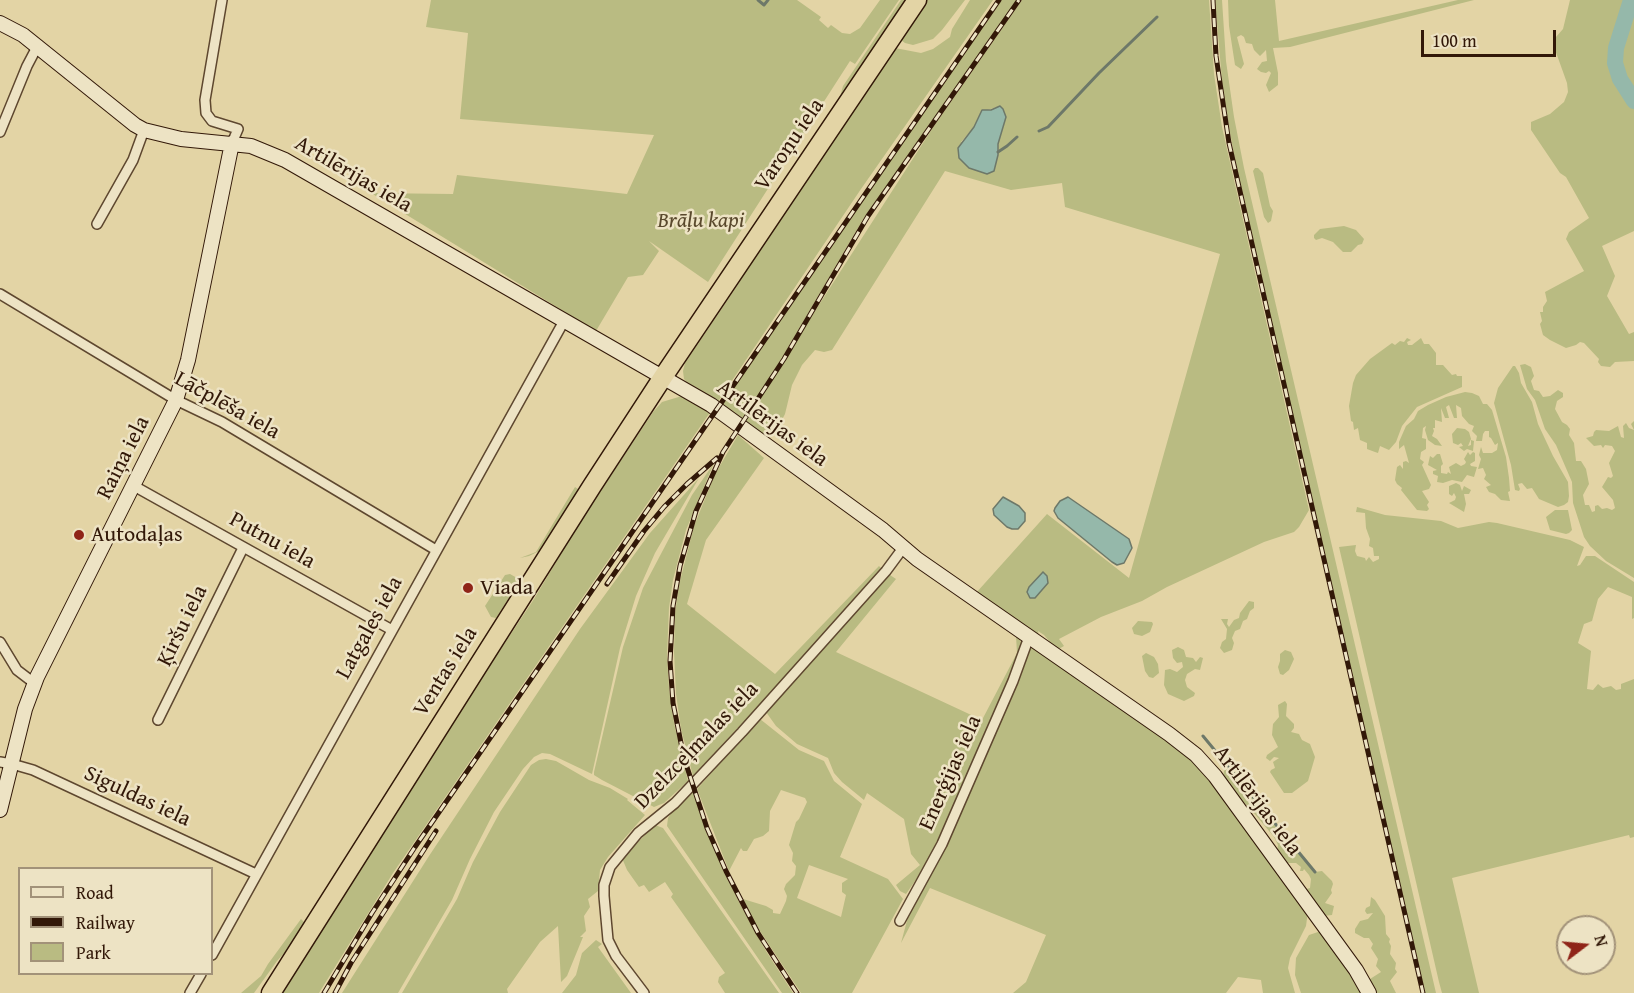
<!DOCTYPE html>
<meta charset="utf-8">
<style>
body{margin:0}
#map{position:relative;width:1634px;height:993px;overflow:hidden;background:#e3d4a5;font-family:"Gentium Book Plus",serif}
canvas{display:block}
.legend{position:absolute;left:18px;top:867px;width:195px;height:108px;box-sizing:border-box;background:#ede3c4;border:2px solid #a29279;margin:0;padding:8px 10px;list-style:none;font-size:18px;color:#321808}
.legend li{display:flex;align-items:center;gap:12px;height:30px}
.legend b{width:30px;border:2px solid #a29279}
.north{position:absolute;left:1556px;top:915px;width:60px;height:60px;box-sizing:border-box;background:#ede3c4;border:2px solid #a29279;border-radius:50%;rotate:74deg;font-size:16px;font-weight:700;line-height:24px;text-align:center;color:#321808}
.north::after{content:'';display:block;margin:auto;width:21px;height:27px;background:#8f2418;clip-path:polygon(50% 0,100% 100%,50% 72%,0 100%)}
.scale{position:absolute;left:1421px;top:30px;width:135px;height:27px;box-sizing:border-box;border:3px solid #321808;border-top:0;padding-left:8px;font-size:18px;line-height:21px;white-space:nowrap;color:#321808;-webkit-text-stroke:4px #ede3c4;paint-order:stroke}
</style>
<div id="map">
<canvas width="1634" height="993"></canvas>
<ul class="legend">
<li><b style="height:8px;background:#ede3c4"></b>Road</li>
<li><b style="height:8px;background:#321808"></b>Railway</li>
<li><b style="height:16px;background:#b9bb82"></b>Park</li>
</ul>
<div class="north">N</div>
<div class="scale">100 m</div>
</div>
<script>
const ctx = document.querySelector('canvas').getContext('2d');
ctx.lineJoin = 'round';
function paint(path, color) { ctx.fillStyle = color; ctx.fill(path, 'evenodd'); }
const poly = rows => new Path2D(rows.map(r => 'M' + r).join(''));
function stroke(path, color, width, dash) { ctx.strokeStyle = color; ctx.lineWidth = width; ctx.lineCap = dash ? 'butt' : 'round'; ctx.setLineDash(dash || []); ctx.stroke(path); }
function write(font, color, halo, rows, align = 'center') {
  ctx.font = font + ' "Gentium Book Plus",serif'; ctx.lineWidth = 5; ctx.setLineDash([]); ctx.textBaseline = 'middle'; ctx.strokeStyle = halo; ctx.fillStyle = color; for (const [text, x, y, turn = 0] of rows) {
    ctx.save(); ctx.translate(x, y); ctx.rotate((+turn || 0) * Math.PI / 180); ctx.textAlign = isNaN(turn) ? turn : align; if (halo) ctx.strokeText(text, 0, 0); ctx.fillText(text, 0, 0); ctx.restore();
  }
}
paint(poly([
 [431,0,797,0,821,17,819,20,828,28,831,25,842,33,850,34,860,28,880,0,899,0,855,64,850,61,708,282,649,241,659,251,643,275,628,277,596,331,371,193,453,194,457,175,627,194,654,135,460,119,468,33,426,27],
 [901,0,908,0,838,104,843,86],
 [925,0,965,0,942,30,933,39,913,45,905,43,901,40],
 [970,0,993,0,861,189,717,403,690,386,684,379,683,371,685,363,737,286,753,258,895,48,921,53,933,49,950,37,952,29],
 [1001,0,1017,0,862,221,772,375,741,421,721,405],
 [1022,0,1209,0,1214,74,1222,127,1309,510,1299,527,1294,532,1264,542,1167,587,1142,601,1101,617,1059,639,1064,646,1057,650,1044,635,1038,631,1039,636,976,593,1047,514,1129,578,1220,254,1065,207,1062,183,1011,190,945,171,832,350,824,352,815,350,802,365,792,385,785,414,776,431,769,436,763,437,743,423,932,129],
 [997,107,1006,117,998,144,961,142,974,127,981,112],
 [1215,0,1222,0,1226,61,1234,117,1244,168,1436,993,1425,993,1238,178,1223,92],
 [1228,0,1275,0,1279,41,1458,0,1474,0,1290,47,1273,48,1278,73,1278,85,1269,92,1266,85,1271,73,1269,71,1266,73,1261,72,1257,69,1262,62,1267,61,1266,50,1260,56,1254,50,1252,44,1246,43,1244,37,1241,35,1237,37,1244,64,1241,69,1235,65,1229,26],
 [1570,0,1634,0,1634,231,1602,246,1615,276,1607,296,1629,334,1634,332,1634,361,1615,362,1610,367,1601,366,1598,362,1599,359,1584,343,1580,342,1576,345,1566,348,1550,340,1543,335,1540,324,1542,321,1540,312,1543,312,1543,307,1547,301,1545,292,1584,271,1566,239,1569,232,1589,218,1566,177,1560,173,1531,130,1531,122,1550,114,1564,102,1568,92,1567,83,1553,44,1556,37,1563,29],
 [1255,168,1258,168,1263,173,1270,206,1273,211,1271,221,1268,223,1264,217,1253,171],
 [1344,226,1356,230,1364,239,1362,244,1358,245,1351,252,1343,252,1333,242,1322,238,1316,240,1314,238,1314,235,1320,229],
 [1407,338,1411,340,1407,342,1408,345,1412,345,1421,338,1424,344,1429,344,1436,353,1436,365,1443,365,1452,375,1456,374,1457,376,1462,376,1462,387,1417,407,1402,426,1396,442,1389,450,1380,446,1378,453,1375,452,1367,449,1367,443,1360,440,1358,428,1354,430,1353,422,1351,421,1349,406,1353,383,1356,375,1370,359,1392,343,1395,345,1400,341,1404,342],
 [1525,364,1531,367,1534,376,1531,381,1534,390,1539,391,1543,397,1550,396,1558,390,1563,393,1563,397,1557,401,1555,409,1562,422,1567,425,1570,429,1569,435,1574,443,1576,461,1581,461,1586,469,1589,484,1583,495,1585,505,1589,505,1592,512,1595,511,1595,506,1598,505,1602,509,1607,508,1612,510,1615,508,1613,500,1602,487,1608,477,1611,478,1613,476,1609,463,1615,451,1612,446,1605,445,1603,448,1601,445,1594,446,1586,438,1593,436,1594,432,1596,430,1609,431,1618,426,1621,437,1624,438,1623,426,1626,423,1629,428,1634,430,1631,424,1634,421,1634,578,1606,561,1590,546,1584,537,1573,503,1572,482,1556,445,1545,429,1535,400,1527,389,1520,365],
 [1513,366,1515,366,1519,373,1521,383,1532,402,1538,424,1553,456,1568,482,1569,496,1568,502,1564,505,1558,507,1539,499,1532,488,1527,489,1522,483,1518,484,1520,489,1519,491,1515,490,1511,465,1494,403,1498,388],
 [1465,392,1472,393,1479,396,1483,404,1487,404,1492,410,1506,457,1509,478,1510,491,1508,492,1510,501,1501,500,1495,494,1489,492,1486,487,1491,485,1484,479,1486,475,1483,468,1478,469,1481,459,1479,455,1481,447,1483,453,1492,453,1497,450,1498,443,1495,445,1491,438,1489,437,1489,431,1485,431,1483,434,1482,441,1476,441,1477,436,1472,431,1474,426,1469,424,1462,416,1461,408,1456,405,1457,418,1454,418,1449,405,1446,407,1449,418,1445,418,1441,408,1442,422,1435,420,1435,428,1433,428,1434,431,1432,436,1437,439,1442,446,1435,445,1428,440,1425,430,1426,426,1423,428,1422,438,1426,439,1426,449,1421,452,1420,459,1424,462,1422,465,1431,485,1429,489,1422,491,1429,502,1427,505,1429,509,1427,511,1417,510,1401,490,1402,488,1397,484,1395,480,1397,467,1400,465,1403,469,1403,462,1406,461,1409,463,1404,445,1399,449,1399,442,1406,426,1414,419,1418,411,1428,405,1446,397],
 [682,396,711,411,393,873,319,993,279,993,444,735,534,599,580,522,653,412,662,402],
 [1457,428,1465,429,1469,432,1471,439,1468,446,1471,445,1471,440,1474,441,1473,451,1467,449,1464,451,1459,447,1463,446,1461,443,1458,445,1453,443,1452,434],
 [738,435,764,458,706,540,687,604,775,674,879,566,881,568,764,700,693,776,681,729,676,694,674,652,675,614,679,585,694,526,715,474],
 [1468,452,1470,455,1473,452,1475,453,1475,461,1470,464,1471,466,1477,467,1474,477,1467,475,1462,482,1452,480,1443,483,1437,482,1438,476,1433,474,1433,471,1437,470,1428,465,1430,456,1433,458,1437,454,1440,454,1443,464,1441,466,1441,473,1447,474,1448,472,1451,474,1449,467,1456,463,1461,466,1465,464,1466,462,1464,459],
 [714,463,686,530,673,580,669,608,667,656,669,688,674,723,688,781,664,803,654,807,602,780,594,775,594,772,623,647,643,588,692,495],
 [699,478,655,553,636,596,620,648,592,774,550,754,542,753,534,757,523,769,494,812,470,859,452,900,398,993,342,993,429,856,580,629,650,533],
 [1456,483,1460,485,1462,491,1464,486,1471,490,1469,494,1464,494,1466,504,1464,512,1449,503,1455,500,1456,497,1454,493,1452,496,1449,494,1449,486],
 [575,487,578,489,570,506,539,551,529,556,520,558,536,552],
 [1357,507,1385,515,1441,521,1458,528,1489,522,1497,523,1570,540,1584,547,1577,566,1580,565,1586,556,1595,556,1634,582,1634,618,1632,619,1632,597,1608,587,1598,599,1592,621,1584,624,1578,643,1591,651,1587,689,1593,690,1598,684,1603,688,1611,686,1616,690,1621,689,1621,684,1634,679,1634,837,1630,838,1629,835,1452,878,1479,993,1442,993,1439,982,1339,547,1356,545,1355,551,1357,556,1365,558,1366,561,1369,557,1373,562,1379,559,1379,556,1374,556,1373,548,1369,546,1370,539,1366,528,1365,513,1356,512],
 [1555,510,1568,510,1572,530,1569,533,1566,534,1550,530,1546,517],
 [510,574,517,578,519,582,496,618,491,617,485,606,505,575],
 [890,575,896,579,836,652,982,720,1017,653,1016,636,1013,634,1013,630,1019,636,1021,643,1018,656,932,853,924,868,906,894,900,891,896,885,920,865,911,854,904,819,867,793,864,800,842,782,834,773,828,758,797,744,776,726,766,712],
 [1249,601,1254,602,1254,608,1250,611,1247,619,1243,621,1240,629,1235,631,1232,638,1234,643,1232,650,1224,653,1220,648,1222,642,1226,639,1227,629,1221,619,1228,619,1227,624,1229,627,1234,620,1239,618,1240,613],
 [1138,621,1152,622,1153,624,1150,632,1142,636,1134,634,1132,628],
 [1032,646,1096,688,1098,694,1101,694,1201,765,1308,911,1306,926,1290,958,1288,968,1295,993,1263,993,1261,980,1238,977,1226,993,1013,993,1026,982,1046,935,930,888,901,943,908,917,935,865,1029,649],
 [1178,647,1184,650,1186,657,1193,658,1196,662,1200,657,1203,658,1200,670,1195,669,1187,674,1185,680,1187,687,1195,693,1194,696,1184,701,1168,694,1164,685,1165,670,1170,669,1177,672,1183,667,1182,662,1177,663,1173,658,1172,650],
 [1285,650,1291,652,1294,659,1289,670,1283,675,1280,674,1278,667,1280,661,1280,654],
 [1146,653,1154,657,1158,664,1159,673,1153,678,1149,677,1145,671,1142,656],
 [1285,701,1287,704,1286,716,1294,724,1294,728,1291,732,1299,734,1302,740,1310,744,1315,757,1308,781,1292,793,1284,793,1270,772,1271,770,1275,768,1273,762,1279,758,1274,757,1270,761,1266,758,1267,755,1278,747,1272,735,1273,724,1279,717,1278,705],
 [760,719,799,750,824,761,834,781,862,804,840,857,888,879,903,899,852,993,801,993,754,922,743,899,766,906,773,910,773,913,780,914,786,901,787,896,784,889,786,884,795,875,796,866,792,861,793,853,789,845,796,822,799,819,807,802,805,798,781,790,770,811,769,831,763,836,754,839,747,851,743,851,741,848,729,871,697,789],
 [809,865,848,879,842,883,842,892,846,895,841,917,797,898],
 [546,759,556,761,589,780,610,788,628,799,627,800,645,815,608,857,600,870,598,891,588,899,590,907,584,916,586,931,580,937,583,937,567,976,561,982,558,926,540,942,507,989,508,993,402,993,457,899,473,862,500,812,531,765,539,760],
 [1226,769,1230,769,1315,872,1322,871,1332,881,1333,884,1331,890,1332,893,1325,903,1334,906,1332,915,1323,916,1316,903,1303,890,1310,888,1311,879,1309,875,1304,869,1303,871,1300,871,1301,867,1296,863,1286,863,1277,851,1278,845,1274,837,1249,807,1238,798,1229,787,1230,782,1223,777,1224,771],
 [693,792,711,840,739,902,766,951,793,993,782,993,667,826,668,818,672,812],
 [655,825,663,828,779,993,725,993,718,982,719,977,725,973,671,897,673,894,665,882,649,892,644,885,639,887,627,870,622,858],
 [1371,897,1375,900,1385,916,1386,934,1390,939,1389,942,1391,946,1390,954,1396,963,1395,969,1397,972,1390,981,1396,993,1373,993,1370,979,1381,972,1376,966,1378,959,1371,948,1373,944,1369,938,1364,938,1355,933,1355,929,1360,921,1368,919,1373,913,1367,914,1365,911,1366,908,1370,906],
 [301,919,306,924,298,938,277,961,254,993,241,993,261,976,268,964],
 [1318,932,1323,932,1363,993,1301,993,1295,975,1296,958,1309,935],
 [596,940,602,944,598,947,631,993,562,993,576,975,582,953]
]), '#b9bb82');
const water = poly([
 [1000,106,1003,109,1006,117,998,144,998,155,994,171,987,174,969,168,959,158,958,148,974,127,982,110,991,110,1000,106],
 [1003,497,1019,506,1025,513,1025,521,1018,529,1012,529,1007,527,994,515,993,509,1003,497],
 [1068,497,1129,539,1132,548,1124,563,1117,565,1112,562,1058,518,1054,511,1055,508,1060,501,1068,497],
 [1043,572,1047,576,1048,583,1035,598,1030,598,1027,592,1029,587,1043,572]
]);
paint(water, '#95b8aa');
stroke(water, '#6d7869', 1.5);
stroke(poly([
 [758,0,764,5,768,0],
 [1039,131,1048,127,1099,73,1157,17],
 [998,152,1007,146,1017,137],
 [1203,736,1315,872]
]), '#6d7869', 3);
stroke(poly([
 [1631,0,1616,48,1615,63,1620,79,1634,101]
]), '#95b8aa', 16);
const street = poly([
 [222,0,205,100,206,113,212,121,238,129,232,143],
 [0,132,27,66,37,47],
 [97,224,133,160,144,130],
 [0,294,176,400,222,422,436,550],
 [134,486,392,630],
 [0,642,17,670,34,683],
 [158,720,243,548],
 [0,762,12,764,33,770,256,874],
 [900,921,942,844,1013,681,1029,637],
 [212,955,564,321],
 [190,993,201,974],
 [644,993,616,956,608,940,604,896,604,885,610,867,638,833,675,803,742,732,886,571,903,548]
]);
const secondary = poly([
 [0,23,23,35,135,125,144,130,181,139,251,146,285,160,711,405,883,530,917,559,1169,734,1196,755,1215,776,1356,970,1369,993],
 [0,810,25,709,37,677,176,400,188,360,232,143]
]);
const highway = poly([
 [271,993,592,486,663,377,917,0]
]);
stroke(street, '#5e472f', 12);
stroke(secondary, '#321808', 16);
stroke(highway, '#321808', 21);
stroke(street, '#ede3c4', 9);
stroke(secondary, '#ede3c4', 14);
stroke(highway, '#e3d4a5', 18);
const rail = poly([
 [1213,0,1216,56,1229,143,1423,993],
 [607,584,644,531,664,507,687,484,717,458],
 [324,993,372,913,415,847,999,0],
 [335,993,351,963,436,831],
 [797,993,758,933,726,871,707,828,684,758,673,703,670,661,673,606,680,566,696,511,723,452,784,359,868,216,1019,0]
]);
stroke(rail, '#321808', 5);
stroke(rail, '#ede3c4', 3, [9]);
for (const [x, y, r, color] of [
 [79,535,6,"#8f2418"],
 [468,588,6,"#8f2418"]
]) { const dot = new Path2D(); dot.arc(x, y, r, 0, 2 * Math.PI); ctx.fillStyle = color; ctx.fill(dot); stroke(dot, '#ede3c4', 2); }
write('22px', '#321808', '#ede3c4', [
 ["Varoņu iela",790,145,-56],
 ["Artilērijas iela",353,175,30],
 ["Lāčplēša iela",227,406,29],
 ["Artilērijas iela",772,424,36],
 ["Raiņa iela",124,458,-63],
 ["Putnu iela",272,541,29],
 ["Ķiršu iela",183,626,-64],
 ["Latgales iela",370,628,-61],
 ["Ventas iela",446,672,-58],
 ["Dzelzceļmalas iela",697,746,-46],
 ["Enerģijas iela",951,773,-66],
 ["Siguldas iela",137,797,25],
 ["Artilērijas iela",1257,801,53]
]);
write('italic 22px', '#5a492d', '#ede3c4', [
 ["Brāļu kapi",701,221]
]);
write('22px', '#321808', '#ede3c4', [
 ["Autodaļas",91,535],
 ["Viada",480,588]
], 'left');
</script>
